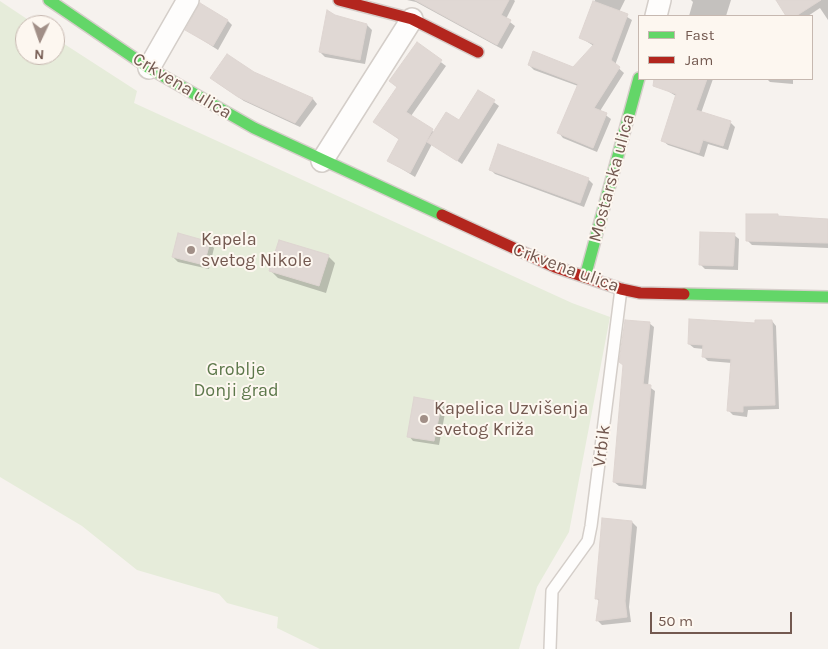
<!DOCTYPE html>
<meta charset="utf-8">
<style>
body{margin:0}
#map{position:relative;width:828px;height:649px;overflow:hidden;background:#f6f2ee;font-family:Karla,sans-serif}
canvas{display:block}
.legend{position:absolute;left:638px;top:15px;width:175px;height:65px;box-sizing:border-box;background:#fdf7f0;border:1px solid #c6b8b0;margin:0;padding:6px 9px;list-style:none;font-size:15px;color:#735950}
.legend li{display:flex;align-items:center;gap:10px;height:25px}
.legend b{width:25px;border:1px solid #c6b8b0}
.north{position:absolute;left:15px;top:15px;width:50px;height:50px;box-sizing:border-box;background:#fdf7f0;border:1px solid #c6b8b0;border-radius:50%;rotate:183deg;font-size:14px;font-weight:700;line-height:20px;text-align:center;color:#735950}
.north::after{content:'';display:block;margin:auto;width:18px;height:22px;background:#a18f87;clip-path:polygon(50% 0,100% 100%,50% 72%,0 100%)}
.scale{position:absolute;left:650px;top:612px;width:142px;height:22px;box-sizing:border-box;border:2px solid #735950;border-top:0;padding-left:6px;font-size:15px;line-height:18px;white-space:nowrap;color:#735950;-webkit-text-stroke:4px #fdf7f0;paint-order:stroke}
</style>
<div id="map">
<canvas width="828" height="649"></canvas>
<ul class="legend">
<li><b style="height:6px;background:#63d668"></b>Fast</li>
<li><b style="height:6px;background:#b3261e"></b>Jam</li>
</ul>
<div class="north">N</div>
<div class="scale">50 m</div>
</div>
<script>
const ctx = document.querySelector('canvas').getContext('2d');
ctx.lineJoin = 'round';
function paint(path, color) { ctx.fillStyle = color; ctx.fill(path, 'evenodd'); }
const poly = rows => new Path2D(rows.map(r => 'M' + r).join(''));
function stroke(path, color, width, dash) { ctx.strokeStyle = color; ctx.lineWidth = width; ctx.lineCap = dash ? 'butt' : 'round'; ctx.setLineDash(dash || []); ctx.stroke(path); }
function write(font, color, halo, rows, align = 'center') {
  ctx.font = font + ' Karla,sans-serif'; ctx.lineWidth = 4; ctx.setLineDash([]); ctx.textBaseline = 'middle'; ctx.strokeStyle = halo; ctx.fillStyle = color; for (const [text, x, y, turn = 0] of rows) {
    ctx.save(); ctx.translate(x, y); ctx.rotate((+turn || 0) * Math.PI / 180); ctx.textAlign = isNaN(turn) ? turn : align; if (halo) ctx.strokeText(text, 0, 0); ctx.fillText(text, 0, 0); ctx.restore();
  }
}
paint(poly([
 [0,1,36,25,25,25,25,55,55,55,55,38,137,91,134,103,572,303,610,317,569,532,537,587,519,649,320,649,277,628,278,617,227,603,219,594,137,570,82,526,0,477]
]), '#e6ecda');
paint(poly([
 [407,0,514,0,515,1,506,19,515,26,502,49,416,2],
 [595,0,625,0,619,12,632,20,615,65,624,73,600,111,611,119,597,152,563,138,559,133,578,86,534,70,529,65,574,69,594,46,581,38],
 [691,0,731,0,726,16,689,16,693,2],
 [777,0,828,0,828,20,820,8,808,16,788,16],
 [335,16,367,25,372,30,365,64,325,57,320,52],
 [228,21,232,25,218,50,187,30],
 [417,44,446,66,411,116,435,133,459,122,479,91,499,106,462,164,432,144,415,177,389,161,400,140,375,122,398,88,390,81],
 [254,73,313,99,317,104,300,127,244,101,216,82],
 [670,79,713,79,701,113,730,122,735,127,728,150,708,144,704,157,668,145,663,141,676,96,666,90],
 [767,79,793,79,793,84,770,82],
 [490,169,588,179,593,184,584,207,495,174],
 [777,215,780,218,828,220,828,248,752,245,747,240],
 [734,235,739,239,738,270,705,269,700,264],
 [209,243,214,248,209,269,178,262,173,257],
 [328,256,335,263,326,293,278,278,271,271],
 [772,321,776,326,779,409,748,410,747,417,733,415,728,410,732,363,708,361,704,357,704,349,694,348,689,344],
 [649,323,654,327,648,386,655,391,646,489,619,486,614,482],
 [441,403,446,408,439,445,413,441,409,436],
 [632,522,637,527,629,607,631,622,602,625,597,620,600,602,596,598]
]), '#0003');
const building = poly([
 [415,0,509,0,501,15,511,20,497,45,415,0],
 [776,0,821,0,796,16,786,16,776,0],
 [593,1,628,14,611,60,620,67,594,108,607,113,593,148,557,133,578,84,528,65,533,51,573,67,594,44,579,38,593,1],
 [200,3,228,20,213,46,185,30,200,3],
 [327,10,335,15,367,24,360,60,319,52,327,10],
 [417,42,442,60,406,112,433,129,410,173,387,161,399,139,373,122,397,87,389,81,417,42],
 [227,54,254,72,313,98,295,123,238,97,210,78,227,54],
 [654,79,707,79,696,110,731,121,723,146,703,140,699,153,661,141,676,94,653,86,654,79],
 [478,90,495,100,457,161,427,142,446,112,459,120,478,90],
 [498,144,589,178,580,203,489,170,498,144],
 [746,214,778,214,778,216,828,219,828,243,746,241,746,214],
 [700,232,735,233,733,266,699,265,700,232],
 [178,233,210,242,204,265,172,257,178,233],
 [279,240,329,255,319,286,269,271,279,240],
 [689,319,755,323,755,320,772,320,775,405,743,406,743,412,727,411,731,359,702,357,703,345,688,344,689,319],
 [625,320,650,322,643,384,651,385,642,485,613,482,623,365,619,362,625,320],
 [414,397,442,402,434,441,407,437,414,397],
 [602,518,632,521,625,601,627,617,596,621,599,599,595,599,602,518]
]);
paint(building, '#e0d8d4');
stroke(building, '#ded5d1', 1);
const lane = poly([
 [550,649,552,591,588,541,591,526,621,289]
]);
const street = poly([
 [656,16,660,0],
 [149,68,188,0],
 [322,161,412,19]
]);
const fast = poly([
 [49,0,149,68,254,128,442,215],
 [585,277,639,78],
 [684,294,828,297]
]);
const jam = poly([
 [339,0,412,19,478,52],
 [442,215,555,267,621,289,640,293,684,294]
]);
stroke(lane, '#d4cec9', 14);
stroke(street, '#d4cec9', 24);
stroke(fast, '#d6ceca', 14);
stroke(jam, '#d6ceca', 14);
stroke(lane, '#fefdfc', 11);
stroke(street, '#fefdfc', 21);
stroke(fast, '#63d668', 11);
stroke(jam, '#b3261e', 11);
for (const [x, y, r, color] of [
 [191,250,5,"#a18f87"],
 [424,419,5,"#a18f87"]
]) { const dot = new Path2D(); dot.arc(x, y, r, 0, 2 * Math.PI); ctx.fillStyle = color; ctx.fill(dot); stroke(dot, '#fdf7f0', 2); }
write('18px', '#735950', '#fdf7f0', [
 ["Crkvena ulica",182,86,31],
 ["Mostarska ulica",612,178,-75],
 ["Crkvena ulica",566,268,20],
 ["Vrbik",602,446,-83]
]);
write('18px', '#735950', '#fdf7f0', [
 ["Kapela",201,240],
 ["svetog Nikole",201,261],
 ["Kapelica Uzvišenja",434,409],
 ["svetog Križa",434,430]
], 'left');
write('18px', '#5c774a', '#fdf7f0', [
 ["Groblje",236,370],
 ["Donji grad",236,391]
]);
</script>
